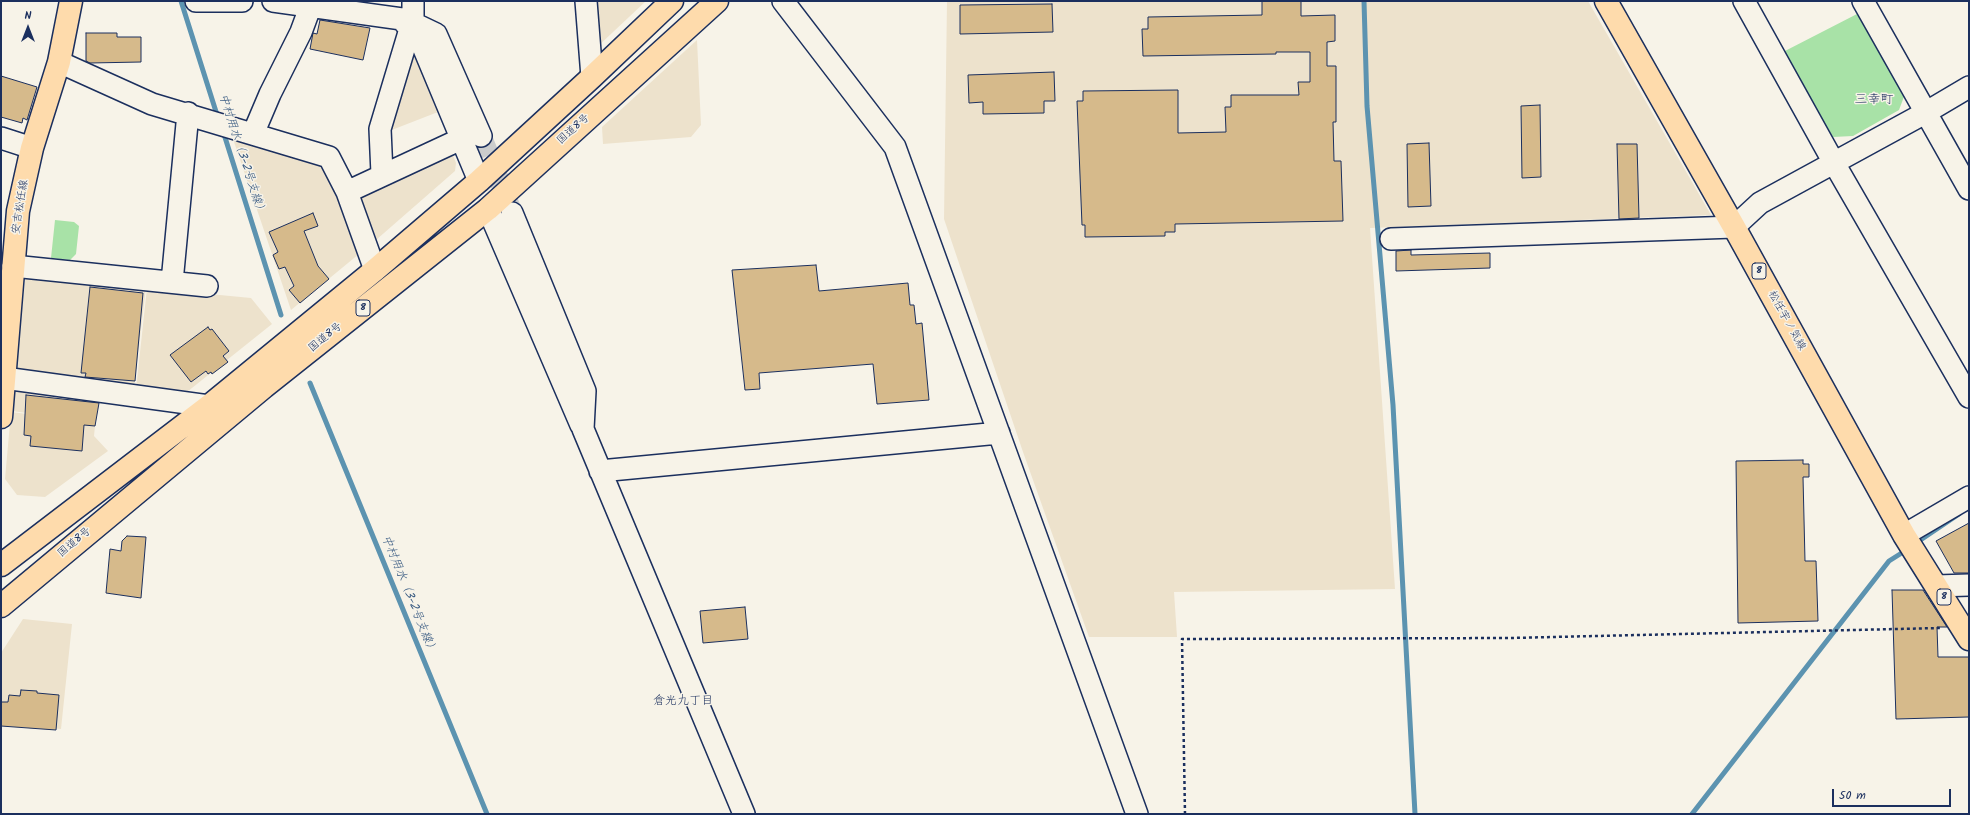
<!DOCTYPE html>
<meta charset="utf-8">
<style>
body{margin:0}
#map{position:relative;width:1970px;height:815px;overflow:hidden;background:#f7f3e8;font-family:Kalam,sans-serif}
canvas{display:block}
.frame{position:absolute;inset:0;border:2px solid #1b2f5e;pointer-events:none}
.north{position:absolute;left:8px;top:8px;width:40px;height:40px;-webkit-text-stroke:3px #f7f3e8;paint-order:stroke;rotate:0deg;font-size:11px;font-weight:700;line-height:16px;text-align:center;color:#1b2f5e}
.north::after{content:'';display:block;margin:auto;width:14px;height:18px;background:#1b2f5e;clip-path:polygon(50% 0,100% 100%,50% 72%,0 100%)}
.scale{position:absolute;left:1832px;top:789px;width:119px;height:18px;box-sizing:border-box;border:2px solid #1b2f5e;border-top:0;padding-left:5px;font-size:12px;line-height:14px;white-space:nowrap;color:#1b2f5e;-webkit-text-stroke:3px #f7f3e8;paint-order:stroke}
</style>
<div id="map">
<canvas width="1970" height="815"></canvas>
<div class="frame"></div>
<div class="north">N</div>
<div class="scale">50 m</div>
</div>
<script>
const ctx = document.querySelector('canvas').getContext('2d');
ctx.lineJoin = 'round';
function paint(path, color) { ctx.fillStyle = color; ctx.fill(path, 'evenodd'); }
const poly = rows => new Path2D(rows.map(r => 'M' + r).join(''));
function stroke(path, color, width, dash) { ctx.strokeStyle = color; ctx.lineWidth = width; ctx.lineCap = dash ? 'butt' : 'round'; ctx.setLineDash(dash || []); ctx.stroke(path); }
function write(font, color, halo, rows, align = 'center') {
  ctx.font = font + ' Kalam,"Klee One",sans-serif'; ctx.lineWidth = 3; ctx.setLineDash([]); ctx.textBaseline = 'middle'; ctx.strokeStyle = halo; ctx.fillStyle = color; for (const [text, x, y, turn = 0] of rows) {
    ctx.save(); ctx.translate(x, y); ctx.rotate((+turn || 0) * Math.PI / 180); ctx.textAlign = isNaN(turn) ? turn : align; if (halo) ctx.strokeText(text, 0, 0); ctx.fillText(text, 0, 0); ctx.restore();
  }
}
paint(poly([
 [592,1,646,1,595,49],
 [947,1,1588,1,1711,215,1370,228,1395,589,1174,592,1177,637,1089,637,1023,452,944,219],
 [697,40,701,125,691,137,603,144,602,127],
 [410,49,426,75,438,112,384,133],
 [232,136,326,161,365,249,291,310],
 [451,150,456,163,455,171,376,240,356,193],
 [26,274,146,287,134,388,14,375],
 [147,288,251,298,272,324,182,396,136,389],
 [14,387,63,392,60,417,11,411],
 [64,392,98,396,94,436,108,451,45,497,17,495,5,479,11,412,61,418],
 [23,619,72,624,61,729,1,724,1,653]
]), '#ede2cc');
paint(poly([
 [1857,14,1905,94,1899,110,1853,136,1833,137,1783,52],
 [55,220,74,222,79,226,76,254,70,260,51,258]
]), '#a8e2a7');
stroke(poly([
 [181,1,218,118],
 [1364,1,1367,106,1393,405,1415,814],
 [223,131,281,315],
 [310,383,487,814],
 [1916,543,1959,514],
 [1692,814,1889,561,1908,549]
]), '#5c93b0', 5);
const building = poly([
 [1262,1,1301,1,1301,16,1335,15,1335,41,1327,42,1327,66,1336,66,1336,122,1333,122,1334,161,1341,161,1343,221,1175,224,1175,232,1165,232,1165,236,1085,237,1085,225,1082,225,1077,101,1083,101,1083,91,1178,90,1178,133,1226,132,1225,107,1231,107,1231,95,1299,95,1298,82,1310,82,1310,52,1276,52,1276,54,1143,56,1142,29,1148,29,1148,17,1262,15,1262,1],
 [1052,4,1053,32,960,34,960,5,1052,4],
 [320,20,370,28,363,60,310,49,313,33,317,34,320,20],
 [86,33,117,33,117,37,141,37,141,62,90,63,86,61,86,33],
 [1054,72,1055,101,1044,101,1044,113,983,114,983,102,969,103,968,75,1054,72],
 [1,76,37,87,27,120,23,118,22,123,1,117,1,76],
 [1540,105,1541,177,1522,178,1521,106,1540,105],
 [1429,143,1431,206,1408,207,1407,144,1429,143],
 [1617,144,1637,144,1639,218,1619,219,1617,144],
 [313,213,318,226,304,231,318,266,329,279,300,303,289,290,294,286,285,267,279,269,273,255,278,252,269,232,313,213],
 [1411,250,1411,255,1490,253,1490,268,1396,271,1396,251,1411,250],
 [816,265,819,291,908,283,910,305,914,305,916,324,922,323,929,400,877,404,873,364,759,373,760,389,745,390,732,270,816,265],
 [90,287,143,293,135,381,85,377,86,373,81,373,90,287],
 [208,327,210,330,212,329,229,351,223,356,228,362,212,374,211,372,208,374,206,371,191,382,170,355,208,327],
 [26,395,99,403,95,426,84,425,82,451,30,446,31,436,24,435,26,395],
 [1803,460,1803,464,1809,464,1809,477,1803,477,1805,561,1816,561,1818,621,1738,623,1736,461,1803,460],
 [1969,523,1969,573,1954,573,1936,541,1969,523],
 [127,536,146,537,141,598,106,593,110,549,121,551,122,541,127,536],
 [1892,590,1923,590,1947,627,1937,627,1938,657,1969,657,1969,717,1896,719,1892,590],
 [745,607,748,639,703,643,700,611,745,607],
 [21,690,37,691,37,693,59,695,56,730,1,726,1,702,8,702,9,695,20,696,21,690]
]);
paint(building, '#d6ba8b');
stroke(building, '#1b2f5e', 1);
stroke(poly([
 [481,136,511,210]
]), '#cbcccc', 21, [21, 10]);
const minor = poly([
 [196,1,242,1],
 [273,1,402,19,413,23,436,34,481,136],
 [586,1,592,77],
 [783,1,895,147,1137,814],
 [1744,1,1834,163,1969,397],
 [1863,1,1969,189],
 [403,21,421,42,479,181],
 [413,23,413,1],
 [59,62,152,104,329,157,347,192,375,270],
 [253,134,270,94,301,32,311,5],
 [1,138,32,148],
 [382,174,380,129,410,29],
 [347,192,461,139],
 [488,209,581,425],
 [512,213,585,391,583,429,744,814],
 [1391,239,1734,227,1760,203,1925,113,1969,87],
 [13,266,207,286],
 [172,282,188,113],
 [4,378,209,406],
 [600,471,999,433],
 [1904,535,1969,497],
 [1936,586,1969,585]
]);
const major = poly([
 [1606,1,1734,227,1904,535,1969,639],
 [1,417,18,211,32,148,59,62,71,1]
]);
const highway = poly([
 [1,565,209,406,375,270,479,181,592,77,672,1],
 [1,606,264,387,488,209,717,1]
]);
stroke(minor, '#1b2f5e', 24);
stroke(major, '#1b2f5e', 25);
stroke(highway, '#1b2f5e', 25);
stroke(poly([
 [1185,814,1182,639,1510,638,1940,628]
]), '#1b2f5e', 2.5, [3, 3]);
stroke(minor, '#f7f3e8', 21);
stroke(major, '#fedbac', 22);
stroke(highway, '#fedbac', 22);
for (const [x, y, w] of [
 [1759,271,14],
 [363,308,14],
 [1944,597,14]
]) { const box = new Path2D(); box.roundRect(x - w / 2, y - 8, w, 16, 3); ctx.fillStyle = '#f7f3e8'; ctx.fill(box); stroke(box, '#1b2f5e', 1); }
write('bold 10px', '#1b2f5e', null, [
 ["8",1759,271],
 ["8",363,308],
 ["8",1944,597]
]);
write('11px', '#1b2f5e', '#f7f3e8', [
 ["国道8号",574,130,-42],
 ["安吉松任線",21,207,-81],
 ["松任宇ノ気線",1786,321,61],
 ["国道8号",326,338,-39],
 ["国道8号",75,543,-40]
]);
write('italic 12px', '#365880', '#f7f3e8', [
 ["中村用水（3-2号支線）",241,155,72],
 ["中村用水（3-2号支線）",408,595,68]
]);
write('12px', '#1b2f5e', '#f7f3e8', [
 ["倉光九丁目",683,702]
]);
write('13px', '#1b2f5e', '#f7f3e8', [
 ["三幸町",1874,101]
]);
</script>
